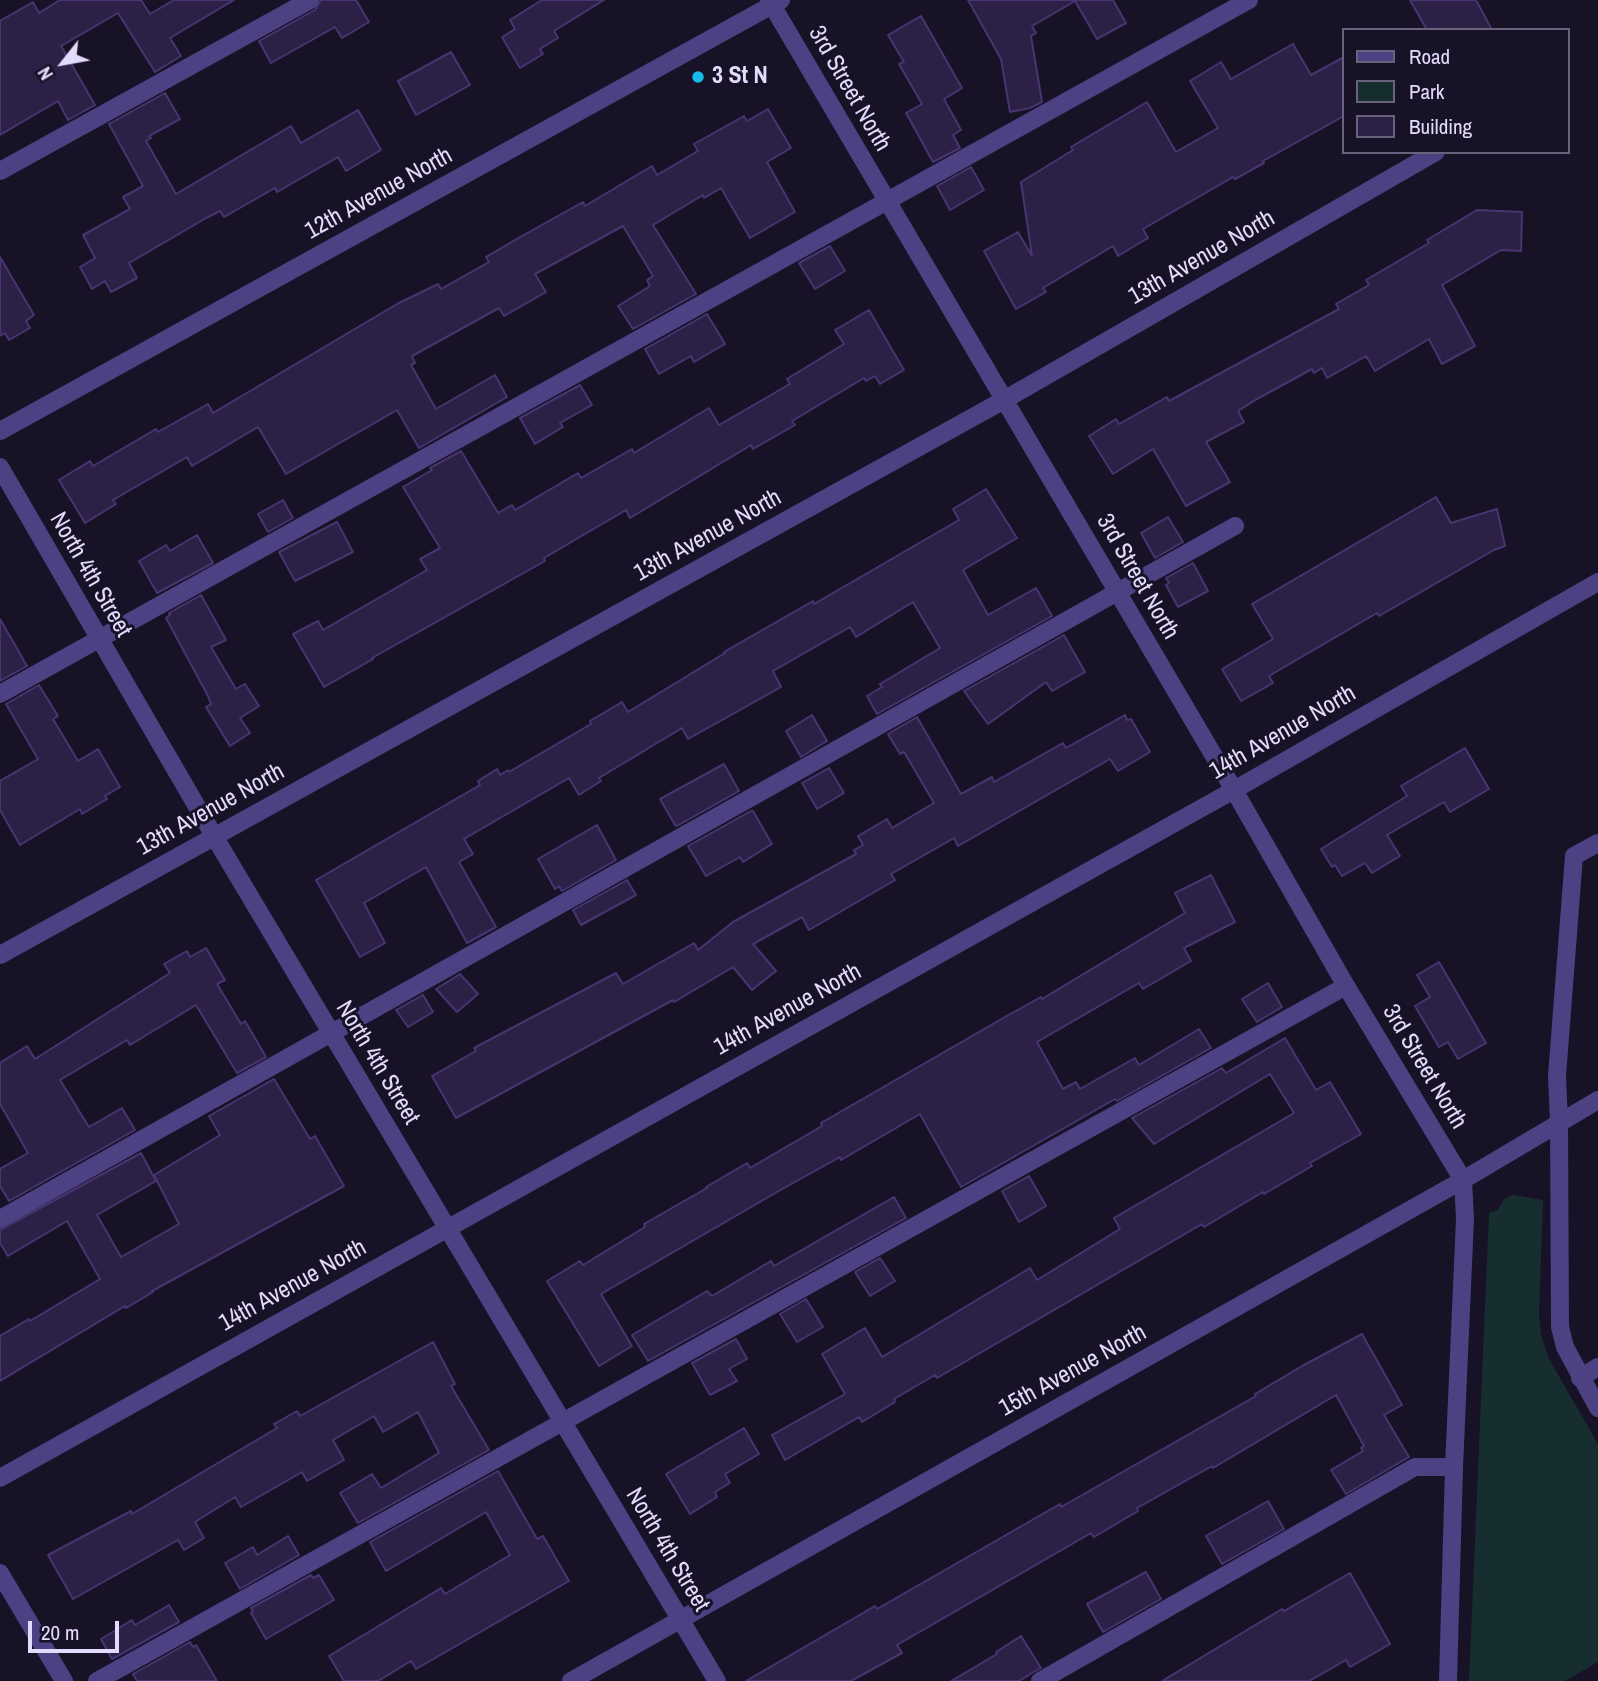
<!DOCTYPE html>
<style>
body{margin:0}
#map{position:relative;width:1598px;height:1681px;overflow:hidden;background:#181227;font-family:"Archivo Narrow",sans-serif}
canvas{display:block}
.legend{position:absolute;left:1342px;top:28px;width:228px;height:126px;box-sizing:border-box;background:#181227;border:2px solid #69627c;margin:0;padding:9px 12px;list-style:none;font-size:21px;color:#e3dbfc}
.legend li{display:flex;align-items:center;gap:14px;height:35px}
.legend b{width:35px;border:2px solid #69627c}
.north{position:absolute;left:28px;top:28px;width:70px;height:70px;-webkit-text-stroke:5px #181227;paint-order:stroke;rotate:239deg;font-size:19px;font-weight:700;line-height:28px;text-align:center;color:#e3dbfc}
.north::after{content:'';display:block;margin:auto;width:24px;height:32px;background:#e3dbfc;clip-path:polygon(50% 0,100% 100%,50% 72%,0 100%)}
.scale{position:absolute;left:28px;top:1621px;width:91px;height:32px;box-sizing:border-box;border:4px solid #e3dbfc;border-top:0;padding-left:9px;font-size:21px;line-height:24px;white-space:nowrap;color:#e3dbfc;-webkit-text-stroke:5px #181227;paint-order:stroke}
</style>
<div id="map">
<canvas width="1598" height="1681"></canvas>
<ul class="legend">
<li><b style="height:9px;background:#4c4182"></b>Road</li>
<li><b style="height:19px;background:#162e30"></b>Park</li>
<li><b style="height:19px;background:#2c2046"></b>Building</li>
</ul>
<div class="north">N</div>
<div class="scale">20 m</div>
</div>
<script>
const ctx = document.querySelector('canvas').getContext('2d');
ctx.lineJoin = 'round';
function paint(path, color) { ctx.fillStyle = color; ctx.fill(path, 'evenodd'); }
const poly = rows => new Path2D(rows.map(r => 'M' + r).join(''));
function stroke(path, color, width, dash) { ctx.strokeStyle = color; ctx.lineWidth = width; ctx.lineCap = dash ? 'butt' : 'round'; ctx.setLineDash(dash || []); ctx.stroke(path); }
function write(font, color, halo, rows, align = 'center') {
  ctx.font = font + ' "Archivo Narrow",sans-serif'; ctx.lineWidth = 6; ctx.setLineDash([]); ctx.textBaseline = 'middle'; ctx.strokeStyle = halo; ctx.fillStyle = color; for (const [text, x, y, turn = 0] of rows) {
    ctx.save(); ctx.translate(x, y); ctx.rotate((+turn || 0) * Math.PI / 180); ctx.textAlign = isNaN(turn) ? turn : align; if (halo) ctx.strokeText(text, 0, 0); ctx.fillText(text, 0, 0); ctx.restore();
  }
}
paint(poly([
 [1513,1195,1543,1200,1539,1313,1541,1335,1549,1359,1598,1444,1598,1662,1565,1681,1469,1681,1489,1213,1498,1210,1505,1198]
]), '#162e30');
const building = poly([
 [60,0,141,0,150,14,174,0,234,0,170,38,181,56,155,72,118,13,61,46,95,105,68,120,58,101,0,135,0,21,33,2,39,13,60,0],
 [321,0,356,0,369,22,342,38,335,27,271,63,259,41,315,10,321,0],
 [542,0,604,0,554,31,558,38,540,49,543,54,520,68,502,37,515,29,510,20,542,0],
 [968,0,1113,0,1126,23,1097,39,1075,1,1032,26,1036,33,1031,36,1042,102,1030,108,1010,112,1001,59,968,0],
 [1410,0,1476,0,1492,30,1427,30,1410,0],
 [921,16,962,88,944,99,961,130,953,135,960,148,933,162,906,113,922,104,899,64,904,62,888,35,921,16],
 [1293,44,1311,75,1344,57,1344,116,1263,161,1264,163,1235,179,1233,177,1143,229,1148,238,1118,256,1113,246,1043,288,1046,292,1016,309,984,251,1018,232,1032,256,1021,182,1073,150,1071,147,1147,102,1176,152,1218,128,1190,81,1221,62,1231,79,1293,44],
 [451,52,470,85,416,115,398,81,451,52],
 [165,93,180,119,149,136,151,138,146,141,176,194,291,126,301,143,358,110,381,150,346,171,338,157,277,192,275,188,224,217,220,211,208,217,129,263,137,278,111,292,105,281,92,289,80,267,95,258,83,235,130,209,123,197,143,186,109,124,165,93],
 [768,109,791,148,767,162,795,212,750,238,721,188,704,198,703,195,653,225,696,294,633,329,618,306,650,286,647,280,653,276,623,226,535,274,546,292,504,316,499,308,412,356,415,363,411,365,436,409,495,375,507,397,419,448,397,410,286,474,258,427,192,466,187,457,113,500,116,504,85,523,59,480,90,461,93,466,156,429,158,432,208,404,213,413,397,304,438,284,441,289,489,262,486,257,515,240,583,202,585,206,652,166,657,175,698,151,694,144,744,116,747,121,768,109],
 [971,167,984,190,950,210,937,186,971,167],
 [1477,210,1522,212,1521,251,1501,250,1442,285,1475,346,1442,364,1429,339,1375,371,1366,356,1327,378,1322,368,1314,373,1312,369,1257,399,1238,411,1244,422,1206,442,1230,482,1186,506,1153,449,1113,474,1089,436,1116,419,1119,424,1167,397,1169,401,1339,309,1336,304,1369,285,1366,280,1429,243,1427,240,1477,210],
 [830,246,845,271,815,289,799,263,830,246],
 [0,257,34,315,26,321,30,328,9,340,5,333,0,336,0,257],
 [869,310,904,370,880,384,875,376,866,381,864,378,792,421,795,425,753,449,751,445,630,518,626,510,544,558,545,561,372,658,373,659,324,687,293,634,318,621,323,630,427,570,420,559,440,548,403,487,432,470,430,468,461,451,498,513,512,505,515,510,578,473,581,478,632,449,634,453,709,408,719,425,790,384,787,379,844,344,835,330,869,310],
 [707,314,725,344,694,362,691,356,659,374,645,349,707,314],
 [580,385,592,405,560,423,563,427,535,444,520,418,580,385],
 [986,489,1017,538,963,570,988,615,1036,588,1052,616,877,714,867,696,882,687,880,684,940,648,913,602,856,637,850,627,773,671,781,687,688,739,682,728,599,778,601,781,579,795,569,778,464,839,473,854,459,862,496,927,467,943,426,867,364,903,385,943,360,957,316,880,480,785,478,781,497,769,500,775,508,770,509,772,591,724,590,721,622,702,628,712,725,653,724,652,813,601,814,604,959,520,953,509,986,489],
 [1436,497,1451,523,1497,509,1505,546,1494,550,1379,616,1377,613,1269,676,1273,683,1241,701,1222,669,1273,639,1252,604,1436,497],
 [283,500,293,518,268,532,258,514,283,500],
 [1168,517,1183,542,1155,558,1141,533,1168,517],
 [337,522,353,552,295,581,279,552,337,522],
 [197,535,213,563,157,593,139,561,166,545,170,551,197,535],
 [1193,563,1208,591,1178,607,1166,585,1169,583,1166,578,1193,563],
 [201,595,226,640,211,647,236,689,245,684,259,706,240,718,250,733,230,746,206,707,211,704,208,696,166,618,170,615,169,613,201,595],
 [0,619,27,666,0,681,0,619],
 [1064,635,1085,672,1052,691,1046,682,988,724,964,691,1064,635],
 [39,685,58,716,53,719,78,761,98,749,120,787,105,796,107,799,82,814,80,809,20,845,0,810,0,781,38,759,6,704,39,685],
 [812,715,827,741,801,757,786,731,812,715],
 [1125,715,1127,720,1131,719,1150,752,1118,771,1110,759,958,846,954,838,891,874,895,880,809,930,802,917,753,944,776,971,752,990,733,967,674,1002,673,1000,456,1118,432,1076,476,1051,474,1048,616,973,623,984,694,943,698,950,733,922,856,854,854,850,863,845,858,836,887,819,892,828,934,803,904,752,900,754,888,734,917,717,961,794,992,777,994,782,1063,743,1066,748,1125,715],
 [1465,748,1489,789,1450,812,1444,802,1387,835,1400,856,1372,873,1365,863,1342,876,1335,865,1332,867,1321,849,1407,796,1401,786,1465,748],
 [724,764,739,791,677,826,675,825,660,799,724,764],
 [829,768,844,793,817,809,802,783,829,768],
 [751,811,753,811,772,844,743,862,740,857,706,876,688,846,751,811],
 [597,825,616,860,562,891,559,886,555,889,538,859,597,825],
 [1211,875,1235,922,1184,948,1191,961,1143,989,1139,983,1037,1042,1063,1089,1076,1082,1080,1089,1135,1058,1139,1065,1199,1029,1211,1048,1117,1101,1115,1099,961,1187,920,1114,841,1160,840,1157,784,1188,601,1294,632,1346,599,1366,547,1281,580,1261,583,1265,645,1227,644,1224,707,1188,706,1187,747,1163,750,1168,822,1126,821,1123,1005,1017,1041,997,1042,999,1185,913,1175,893,1211,875],
 [627,880,636,895,581,925,573,910,627,880],
 [206,948,225,980,217,984,241,1024,245,1021,266,1057,237,1073,196,1005,130,1045,127,1040,60,1080,89,1127,122,1108,135,1130,9,1201,0,1186,0,1169,28,1153,0,1104,0,1063,27,1046,35,1059,170,973,164,964,187,951,190,957,206,948],
 [1439,962,1486,1043,1458,1059,1448,1042,1439,1047,1415,1006,1430,997,1417,975,1439,962],
 [460,974,478,994,457,1012,436,989,460,974],
 [1268,983,1282,1007,1257,1022,1242,999,1268,983],
 [423,995,433,1012,408,1027,396,1010,423,995],
 [1285,1038,1316,1090,1330,1082,1361,1134,1310,1163,1312,1166,1264,1194,1263,1192,1204,1227,1202,1224,937,1378,935,1375,894,1399,895,1402,862,1422,859,1417,785,1460,772,1435,845,1394,822,1354,865,1328,882,1357,1030,1268,1037,1280,1120,1229,1114,1218,1294,1113,1270,1074,1154,1144,1132,1118,1222,1068,1226,1073,1285,1038],
 [274,1079,310,1139,315,1136,344,1186,152,1291,153,1292,126,1308,125,1306,0,1381,0,1336,29,1319,30,1321,100,1279,67,1221,8,1256,0,1243,0,1230,141,1153,156,1181,97,1215,121,1257,179,1224,154,1175,220,1135,209,1116,274,1079],
 [1029,1176,1046,1206,1019,1222,1002,1191,1029,1176],
 [894,1197,906,1218,648,1361,632,1335,707,1291,712,1296,771,1261,774,1266,894,1197],
 [880,1258,895,1281,870,1296,855,1272,880,1258],
 [806,1299,823,1327,797,1342,780,1314,806,1299],
 [1362,1334,1402,1405,1384,1415,1409,1457,1346,1494,1331,1470,1363,1451,1361,1448,1364,1446,1336,1395,1213,1468,1212,1466,1137,1508,1138,1511,1094,1537,1091,1533,897,1645,902,1653,851,1681,746,1681,875,1606,877,1609,1060,1504,1061,1507,1256,1396,1255,1394,1302,1366,1362,1334],
 [736,1339,747,1359,729,1369,737,1381,710,1395,692,1363,736,1339],
 [433,1342,455,1384,451,1386,489,1450,358,1523,340,1493,372,1474,381,1488,439,1453,418,1412,383,1432,374,1416,333,1440,344,1460,307,1481,302,1472,241,1507,235,1497,195,1522,204,1538,184,1550,178,1540,73,1599,48,1555,131,1511,132,1514,277,1428,274,1424,297,1411,300,1416,433,1342],
 [744,1428,759,1454,725,1474,730,1483,715,1492,717,1497,690,1514,666,1474,744,1428],
 [498,1471,537,1539,543,1536,569,1581,416,1669,411,1661,378,1681,344,1681,329,1656,441,1588,445,1594,510,1555,486,1512,386,1571,370,1542,498,1471],
 [1268,1501,1284,1529,1222,1564,1206,1536,1268,1501],
 [288,1536,299,1555,240,1589,225,1563,253,1547,257,1555,288,1536],
 [1146,1572,1161,1599,1103,1632,1087,1604,1146,1572],
 [1350,1573,1390,1644,1350,1667,1346,1660,1309,1681,1162,1681,1282,1609,1284,1611,1350,1573],
 [311,1575,313,1578,319,1575,334,1600,266,1639,251,1613,253,1612,251,1608,311,1575],
 [169,1605,179,1622,112,1659,101,1639,132,1620,135,1625,169,1605],
 [1021,1636,1041,1668,1032,1673,1019,1681,951,1681,997,1654,996,1652,1021,1636],
 [190,1642,193,1647,196,1645,217,1681,137,1681,133,1674,190,1642]
]);
paint(building, '#2c2046');
stroke(building, '#473470', 2);
stroke(poly([
 [0,171,310,0],
 [0,694,1249,0],
 [1559,1122,1557,1076,1574,856,1598,843],
 [0,1219,1235,526],
 [1580,1378,1598,1367],
 [97,1681,1346,986],
 [1040,1681,1415,1467,1454,1467]
]), '#4c4182', 18);
stroke(poly([
 [769,0,1234,790,1346,986,1463,1180,1465,1219,1454,1467,1448,1681],
 [0,955,1004,400,1436,152],
 [1559,1122,1560,1327,1565,1347,1598,1408],
 [0,1478,1234,790,1598,582],
 [0,1573,64,1681],
 [571,1681,1463,1180,1598,1100]
]), '#4c4182', 18);
stroke(poly([
 [0,431,781,0],
 [0,467,214,836,717,1681]
]), '#4c4182', 18);
for (const [x, y, r, color] of [
 [698,77,7,"#17bbec"]
]) { const dot = new Path2D(); dot.arc(x, y, r, 0, 2 * Math.PI); ctx.fillStyle = color; ctx.fill(dot); stroke(dot, '#181227', 2.5); }
write('bold 24px', '#e3dbfc', '#181227', [
 ["3 St N",712,77]
], 'left');
write('24px', '#e3dbfc', '#181227', [
 ["3rd Street North",849,89,60],
 ["12th Avenue North",379,194,-29],
 ["13th Avenue North",1202,258,-30],
 ["13th Avenue North",708,536,-29],
 ["North 4th Street",90,575,60],
 ["3rd Street North",1137,577,60],
 ["14th Avenue North",1283,733,-30],
 ["13th Avenue North",211,810,-29],
 ["14th Avenue North",788,1010,-29],
 ["North 4th Street",377,1063,59],
 ["3rd Street North",1424,1067,59],
 ["14th Avenue North",293,1286,-29],
 ["15th Avenue North",1073,1371,-29],
 ["North 4th Street",667,1550,59]
]);
</script>
